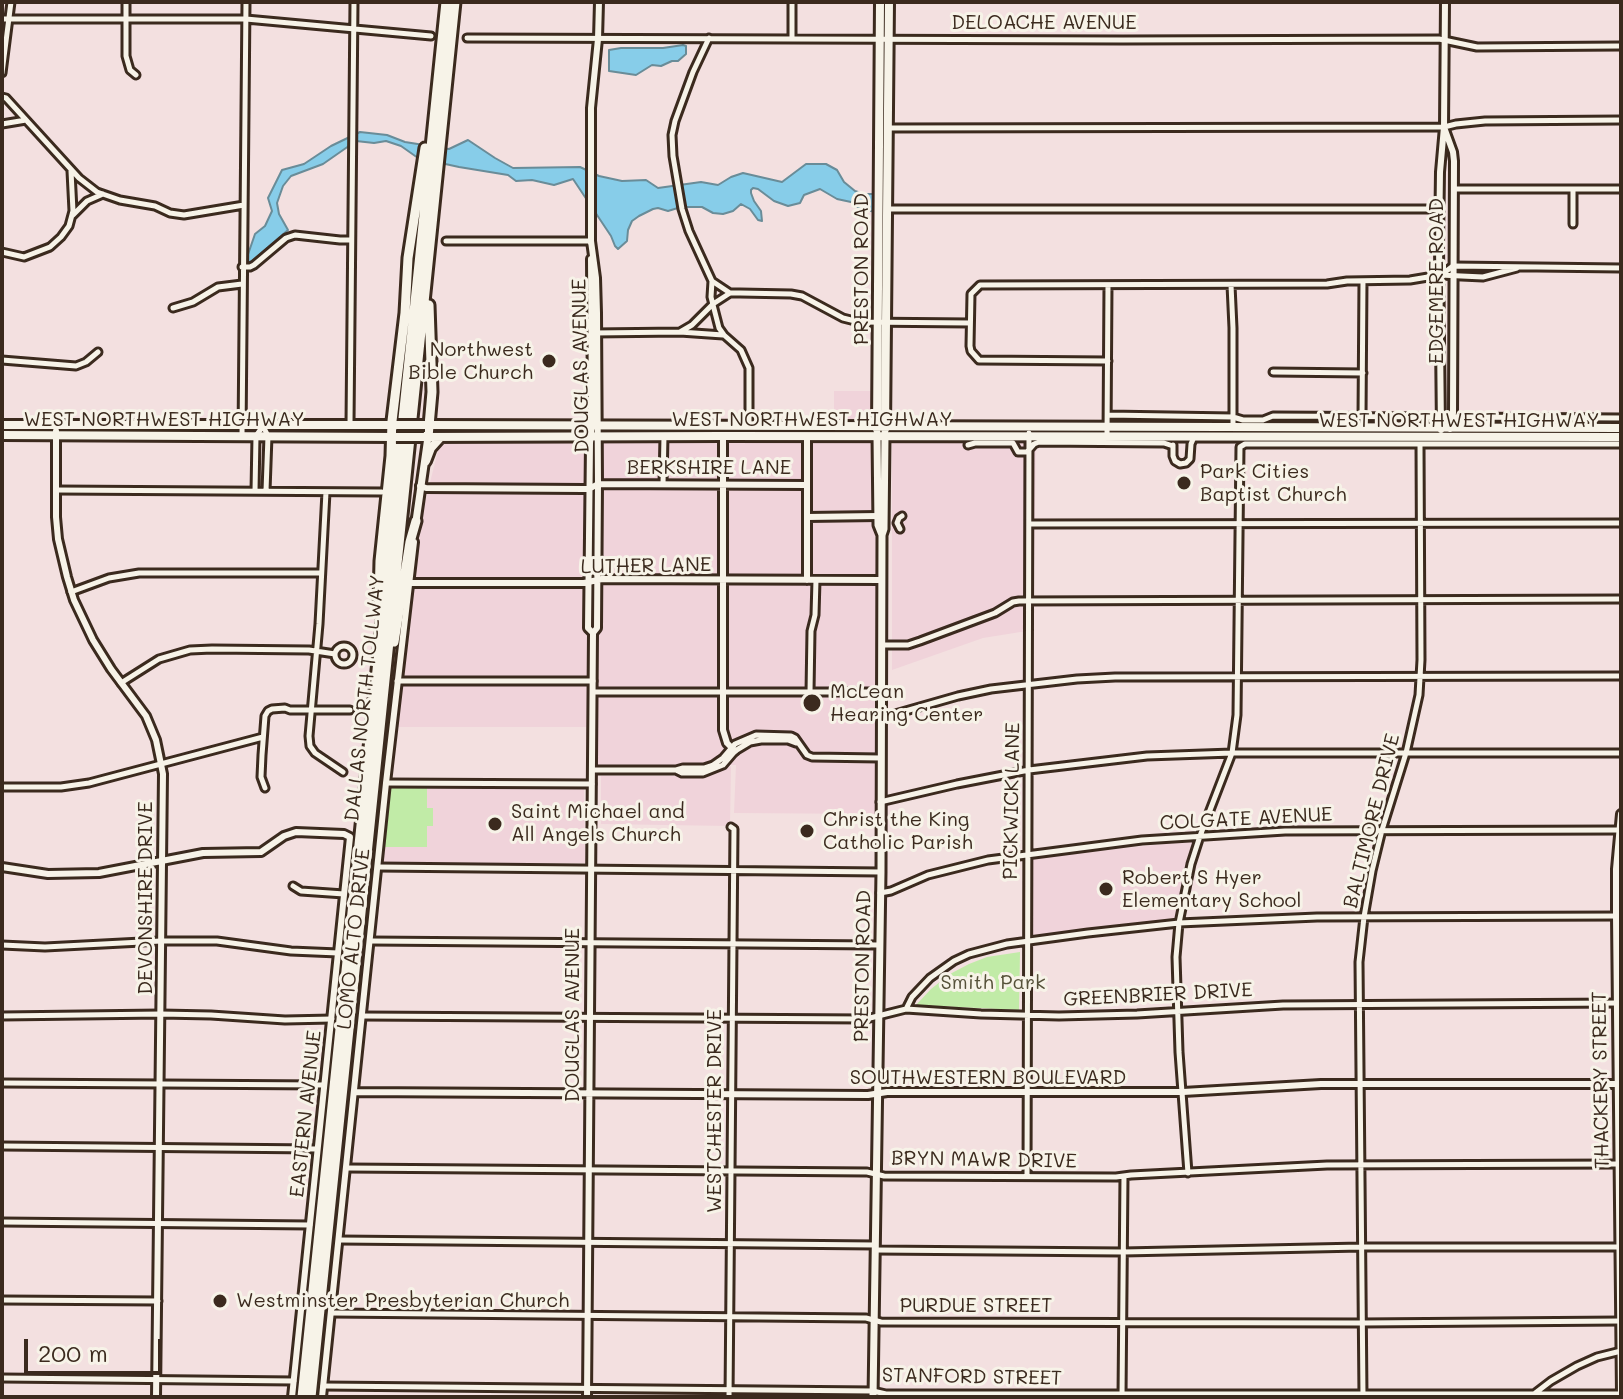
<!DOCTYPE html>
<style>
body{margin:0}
#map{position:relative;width:1623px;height:1399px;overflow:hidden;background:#f3e0e0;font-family:Mali,sans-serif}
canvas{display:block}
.frame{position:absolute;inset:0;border:4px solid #3b2a1e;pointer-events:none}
.scale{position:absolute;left:24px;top:1339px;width:138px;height:36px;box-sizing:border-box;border:4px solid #3b2a1e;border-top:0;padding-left:10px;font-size:24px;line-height:28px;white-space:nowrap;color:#3b2a1e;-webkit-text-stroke:6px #f7f3e8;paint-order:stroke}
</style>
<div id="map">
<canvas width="1623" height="1399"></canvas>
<div class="frame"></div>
<div class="scale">200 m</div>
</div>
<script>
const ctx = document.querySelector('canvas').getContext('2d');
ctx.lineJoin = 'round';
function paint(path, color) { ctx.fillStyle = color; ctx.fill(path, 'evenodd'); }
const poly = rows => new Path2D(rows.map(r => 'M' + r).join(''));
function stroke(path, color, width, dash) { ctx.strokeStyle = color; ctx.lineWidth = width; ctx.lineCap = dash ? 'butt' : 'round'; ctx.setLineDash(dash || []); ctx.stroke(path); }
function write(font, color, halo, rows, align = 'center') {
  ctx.font = font + ' Mali,sans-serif'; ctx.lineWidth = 6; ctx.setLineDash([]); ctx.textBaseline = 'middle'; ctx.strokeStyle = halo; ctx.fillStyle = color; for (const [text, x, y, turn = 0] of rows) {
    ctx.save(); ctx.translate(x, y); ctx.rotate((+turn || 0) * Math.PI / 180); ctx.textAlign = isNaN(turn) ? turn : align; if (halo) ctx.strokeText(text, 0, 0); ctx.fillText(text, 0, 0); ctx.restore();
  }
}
paint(poly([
 [834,391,871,391,871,420,834,420],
 [655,440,876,441,875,814,734,813,736,765,587,765,586,727,395,727,405,631,422,514,440,443],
 [892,442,1036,442,1033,630,983,638,892,670],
 [731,766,730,826,601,824,601,776,706,776],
 [389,783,584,788,585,863,382,863],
 [1193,841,1181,887,1176,920,1035,937,1031,935,1031,858]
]), '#f0d3da');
paint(poly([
 [391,783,427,785,427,808,433,808,433,826,427,826,427,847,385,847],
 [1020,952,1019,1010,916,1005,931,989,950,974,969,964,987,957]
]), '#c1eba7');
const water = poly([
 [683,45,686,46,686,54,678,61,672,61,661,66,652,65,636,75,609,71,609,50,621,48,663,48,683,45],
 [360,132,387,135,405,142,449,149,468,140,495,158,513,168,580,167,599,176,622,181,646,180,658,188,701,182,718,185,731,177,743,173,782,182,806,164,826,164,837,170,844,182,855,191,864,194,876,194,876,212,860,209,851,202,837,199,820,189,804,195,800,203,788,206,774,201,758,189,753,188,751,190,751,193,754,201,761,211,762,221,758,220,750,209,741,204,733,211,723,214,713,213,702,207,681,207,668,211,658,208,653,209,639,216,632,221,628,230,627,241,618,249,615,246,611,236,573,179,554,185,532,180,516,181,508,175,459,167,418,158,401,146,386,141,374,143,356,141,323,164,291,176,283,186,277,203,279,214,288,230,243,269,255,234,265,226,272,211,268,198,282,170,304,164,331,146,360,132]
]);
paint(water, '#87cde9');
stroke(water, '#698c98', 2);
const minor = poly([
 [126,2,126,56,130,70,136,75],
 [2,19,246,19,431,36],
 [467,38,1123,40,1439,39,1477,47,1621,46],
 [709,38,693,72,675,121,672,135,673,156,682,209,689,231,712,281,730,293],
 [792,38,792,2],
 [2,73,11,2],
 [2,97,6,98,79,178,97,192,120,200,155,206,170,213,184,215,244,205],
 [2,124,26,120],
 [888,128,1444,127,1456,124,1485,121,1621,120],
 [1454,189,1621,189],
 [1573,189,1573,224],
 [888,209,1440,209],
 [73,215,87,201,103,194],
 [446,241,591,241],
 [2,252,24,257,50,247,61,237,69,226,73,211,71,171],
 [242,267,250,267,254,265,286,238,295,235,340,240,351,240],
 [1441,275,1453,266,1621,268],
 [712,281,711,297,719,328,724,335,741,350,749,368,749,425],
 [1231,285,1233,328,1233,427],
 [173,308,193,302,218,287,242,284],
 [680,332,692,325,713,304,730,293,740,293,791,294,802,296,843,318,859,322,970,323],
 [594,333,680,332,723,335],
 [2,360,76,366,86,362,98,352],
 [1108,361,979,360,971,351,970,346,971,294,980,285,1327,284,1347,281,1410,280,1440,275,1483,277,1517,268],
 [1273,372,1363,373],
 [1108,415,1233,417,1243,420,1263,420,1273,416,1621,418],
 [1362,417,1363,281],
 [350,424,354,2],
 [263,426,268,436,266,491],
 [242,436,246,2],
 [1107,436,1108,285],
 [968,445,975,443,1013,443,1018,452,1027,452,1034,444,1039,442,1164,443,1173,446],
 [1173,445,1173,456,1175,461,1180,464,1186,463,1190,459,1191,444,1194,437],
 [663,484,664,436],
 [56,490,382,492],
 [255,491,256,436,263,426],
 [326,492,319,624,309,736,310,746,315,753,343,772],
 [1029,524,1621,523],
 [900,529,897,523,899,518,902,516],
 [71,592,109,578,139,573,321,573],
 [882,645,908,645,920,641,995,613,1013,602,1019,601,1621,599],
 '335 655a9 9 0 1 1 18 0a9 9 0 1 1-18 0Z',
 [397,681,593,681],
 [121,683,159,659,190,650,212,649,309,650,335,654],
 [593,692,881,692],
 [810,692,811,631,815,615,816,580],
 [881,718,958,696,991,689,1077,679,1115,677,1621,676],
 [592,770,676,770,682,773,703,773,723,765,735,751,750,742,761,740,788,740,796,743],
 [676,770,683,768,704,768,713,765,723,758,735,744,756,735,791,736,795,738,807,755,812,757,880,758],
 [386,783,592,784],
 [2,787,61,787,89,783,263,737],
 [265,788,261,777,262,755,265,716,268,711,272,709,285,708,290,710,350,710],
 [880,802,957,784,1029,770,1147,756,1232,753,1621,753],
 [378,867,881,872],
 [293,886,301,891,344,894],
 [880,893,891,891,928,875,988,860,1142,840,1285,831,1621,830],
 [370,941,878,945],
 [2,945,45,947,161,941,217,941,291,951,338,953],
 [906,1009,912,997,930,978,954,961,969,954,1007,944,1088,933,1179,923,1317,917,1621,916],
 [2,1016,161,1014,211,1015,285,1020,332,1019],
 [362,1016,866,1019,906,1009,981,1014,1059,1016,1137,1014,1283,1005,1621,1003],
 [2,1083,324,1085],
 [2,1146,317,1149],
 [347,1168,867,1172,884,1176,1116,1177,1131,1175,1327,1165,1620,1164],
 [1188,1173,1179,1052,1176,957,1179,923,1191,864,1200,836,1232,753,1237,715,1240,447,1245,444,1621,444],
 [1027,1176,1029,433],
 [2,1222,310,1225],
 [339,1240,875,1245],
 [875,1250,1123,1252,1361,1247,1620,1247],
 [2,1300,158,1301],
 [332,1313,866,1318,881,1322,1362,1323,1621,1321],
 [2,1378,294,1381],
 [323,1386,873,1391,886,1394,1621,1394],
 [1534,1394,1551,1381,1577,1366,1597,1357,1621,1351],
 [1122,1396,1124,1176],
 [1363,1396,1359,962,1364,917,1372,871,1382,830,1406,753,1419,695,1421,660,1420,444],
 [729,1397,734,829,731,827]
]);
const tertiary = poly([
 [1445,130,1453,152,1454,161,1453,413,1450,429],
 [591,243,591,108,598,39,599,2],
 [591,259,592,422,590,443,588,628,593,633],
 [1441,430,1439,246,1440,172,1444,127,1445,2],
 [56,431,56,517,58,539,67,577,74,600,93,640,111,669,146,716,156,740,163,774,156,1397],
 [723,436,723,730,727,743,735,751],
 [420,486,426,488,584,489,589,489,598,484,807,485],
 [807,517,878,516],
 [807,580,807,436],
 [410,583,584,583,602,579,882,580],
 [1621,814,1616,869,1616,916,1621,1394],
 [2,867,48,874,99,873,203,853,261,852,284,836,296,832,344,834,350,837,292,1397],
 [355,1092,868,1095,887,1092,1183,1092,1321,1084,1621,1084],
 [322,1397,386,783,414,542],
 [587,1397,593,633,597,628,598,484,597,313,596,278,591,241]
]);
const secondary = poly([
 [877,436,878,525,882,535],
 [416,521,428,437],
 [873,1397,881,872,882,535,884,529,885,436]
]);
const primary = poly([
 [2,425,397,425],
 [426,425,1621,428],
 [877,429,880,2],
 [885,429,889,2],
 [2,435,395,437],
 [423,437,723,436,1621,437],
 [426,461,431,448,440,438]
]);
const motorway = poly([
 [428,437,432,392,429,305],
 [379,602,380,561,391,456,392,421,405,313,408,258,425,148],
 [394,642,410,542,416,521],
 [302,1397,446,2],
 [311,1397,455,2]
]);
stroke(minor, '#3b2a1e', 11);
stroke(tertiary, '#3b2a1e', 12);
stroke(secondary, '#3b2a1e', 13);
stroke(primary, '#3b2a1e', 14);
stroke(motorway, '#3b2a1e', 15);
stroke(minor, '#f7f3e8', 5);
stroke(tertiary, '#f7f3e8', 6);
stroke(secondary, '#f7f3e8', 7);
stroke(primary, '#f7f3e8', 8);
stroke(motorway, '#f7f3e8', 9);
const primaryBridge = poly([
 [397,425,425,425],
 [396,437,423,437]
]);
stroke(primaryBridge, '#3b2a1e', 14, []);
stroke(primaryBridge, '#f7f3e8', 8);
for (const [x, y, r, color] of [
 [549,361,8,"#3b2a1e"],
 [1184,483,8,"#3b2a1e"],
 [812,703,10,"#3b2a1e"],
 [495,824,8,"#3b2a1e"],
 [807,831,8,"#3b2a1e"],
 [1106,889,8,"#3b2a1e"],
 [220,1301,8,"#3b2a1e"]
]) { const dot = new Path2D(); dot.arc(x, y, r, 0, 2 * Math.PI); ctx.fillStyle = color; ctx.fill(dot); stroke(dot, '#f7f3e8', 3); }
write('20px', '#3b2a1e', '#f7f3e8', [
 ["DELOACHE AVENUE",1044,23],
 ["PRESTON ROAD",862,269,-90],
 ["EDGEMERE ROAD",1437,281,-90],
 ["DOUGLAS AVENUE",581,366,-91],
 ["WEST NORTHWEST HIGHWAY",164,420],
 ["WEST NORTHWEST HIGHWAY",812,420],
 ["WEST NORTHWEST HIGHWAY",1459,421],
 ["BERKSHIRE LANE",709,468],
 ["LUTHER LANE",646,566,-1],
 ["DALLAS NORTH TOLLWAY",365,698,-84],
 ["PICKWICK LANE",1012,801,-89],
 ["COLGATE AVENUE",1246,819,-3],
 ["BALTIMORE DRIVE",1372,821,-76],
 ["DEVONSHIRE DRIVE",146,898,-90],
 ["LOMO ALTO DRIVE",354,939,-84],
 ["PRESTON ROAD",863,966,-89],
 ["GREENBRIER DRIVE",1158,995,-3],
 ["DOUGLAS AVENUE",573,1015,-90],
 ["SOUTHWESTERN BOULEVARD",988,1078],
 ["THACKERY STREET",1601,1080,-91],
 ["WESTCHESTER DRIVE",715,1111,-90],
 ["EASTERN AVENUE",306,1114,-84],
 ["BRYN MAWR DRIVE",984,1160,1],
 ["PURDUE STREET",976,1306],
 ["STANFORD STREET",972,1377,1]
]);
write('20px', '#3b2a1e', '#f7f3e8', [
 ["Northwest",533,350,"right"],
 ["Bible Church",533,373,"right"],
 ["Park Cities",1200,472],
 ["Baptist Church",1200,495],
 ["McLean",830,692],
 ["Hearing Center",830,715],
 ["Saint Michael and",511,812],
 ["All Angels Church",511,835],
 ["Christ the King",823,820],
 ["Catholic Parish",823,843],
 ["Robert S Hyer",1122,878],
 ["Elementary School",1122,901],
 ["Westminster Presbyterian Church",236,1301]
], 'left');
write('20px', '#565139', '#f7f3e8', [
 ["Smith Park",993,983]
]);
</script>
